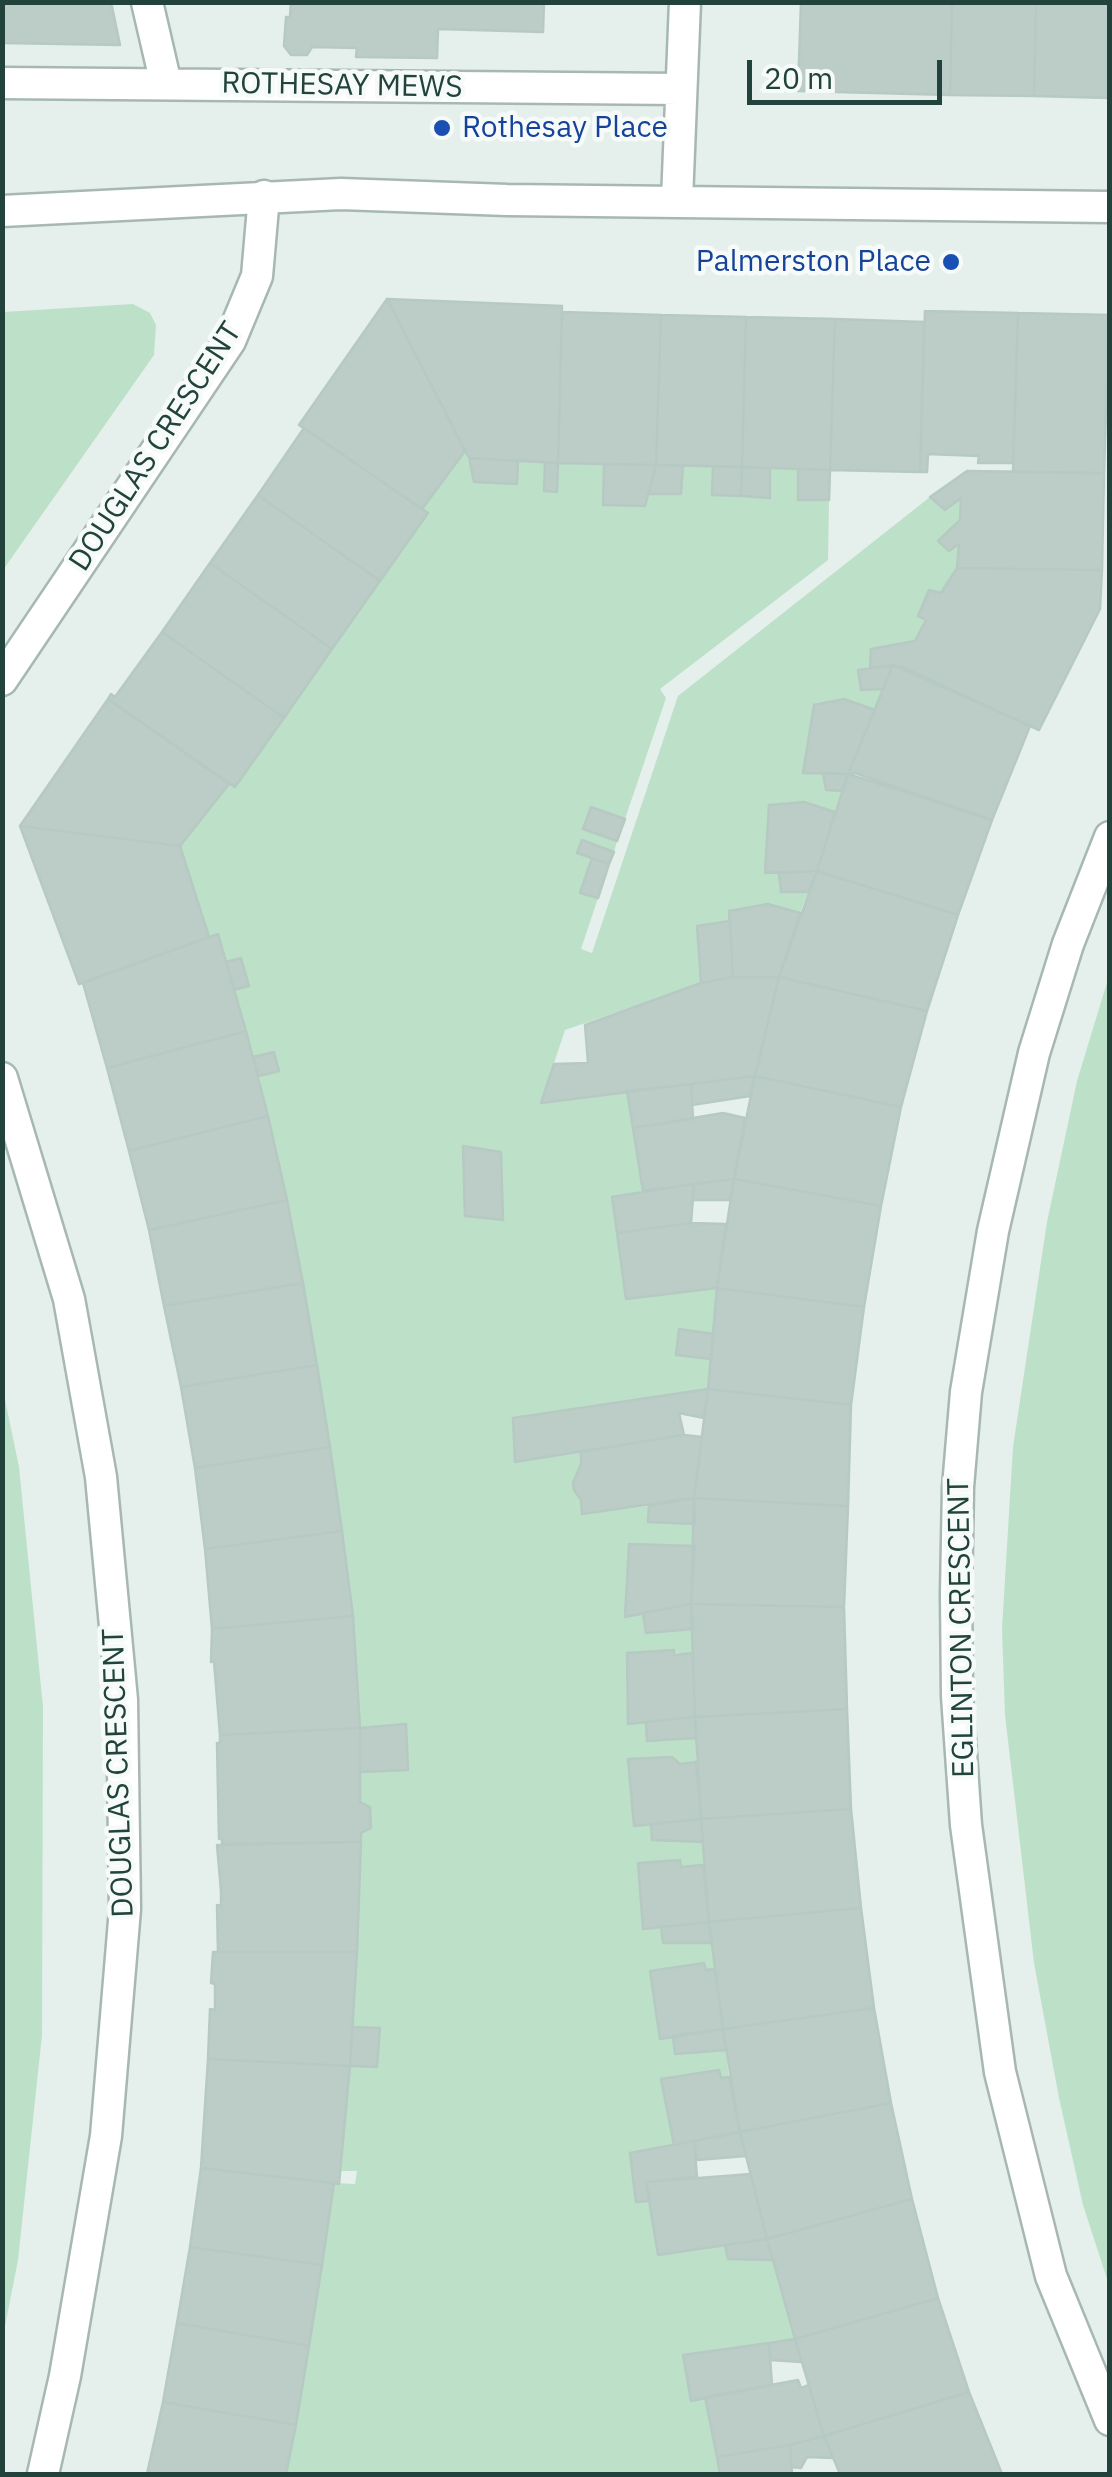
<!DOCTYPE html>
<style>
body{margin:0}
#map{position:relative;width:1112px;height:2477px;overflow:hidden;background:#e5efeb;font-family:"IBM Plex Sans",sans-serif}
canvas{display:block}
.frame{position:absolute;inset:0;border:5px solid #22433b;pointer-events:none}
.scale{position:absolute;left:747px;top:60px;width:195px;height:45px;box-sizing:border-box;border:5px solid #22433b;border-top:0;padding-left:12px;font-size:30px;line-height:35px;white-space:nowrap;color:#22433b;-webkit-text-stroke:8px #f6fbf9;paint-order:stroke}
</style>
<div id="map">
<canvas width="1112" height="2477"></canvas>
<div class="frame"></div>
<div class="scale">20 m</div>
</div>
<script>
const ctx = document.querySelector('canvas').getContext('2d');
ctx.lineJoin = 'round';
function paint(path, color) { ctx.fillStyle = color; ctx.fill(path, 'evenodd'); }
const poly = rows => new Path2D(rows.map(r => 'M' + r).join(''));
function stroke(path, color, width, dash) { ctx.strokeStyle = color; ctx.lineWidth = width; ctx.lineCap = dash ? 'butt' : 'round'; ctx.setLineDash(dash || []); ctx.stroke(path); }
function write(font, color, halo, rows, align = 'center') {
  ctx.font = font + ' "IBM Plex Sans",sans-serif'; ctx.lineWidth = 9; ctx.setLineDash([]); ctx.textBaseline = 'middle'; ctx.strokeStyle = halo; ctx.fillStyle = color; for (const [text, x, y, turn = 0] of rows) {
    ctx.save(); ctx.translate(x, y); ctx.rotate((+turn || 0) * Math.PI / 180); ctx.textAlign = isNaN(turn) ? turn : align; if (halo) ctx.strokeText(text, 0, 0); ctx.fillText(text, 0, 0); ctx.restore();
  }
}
paint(poly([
 [133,304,150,313,156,325,154,355,3,570,3,312],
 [465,451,475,482,517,483,518,461,545,462,544,491,557,491,558,463,604,464,604,505,645,506,649,494,681,494,683,466,713,466,712,495,769,498,770,468,798,469,798,500,829,500,828,560,660,689,666,698,625,819,591,808,584,830,617,841,614,852,582,840,592,858,580,892,598,898,581,949,592,953,678,696,930,497,945,510,961,498,960,520,949,550,959,544,957,568,941,593,919,615,926,620,915,641,871,649,870,667,858,670,861,690,883,689,875,710,844,699,814,705,803,772,823,773,826,790,843,791,835,812,766,873,779,873,782,892,808,892,800,913,768,904,730,921,698,926,701,983,565,1030,541,1102,627,1091,643,1191,612,1198,626,1299,717,1288,714,1334,680,1330,676,1354,711,1359,708,1389,514,1418,516,1462,581,1452,581,1464,573,1483,574,1490,581,1500,582,1514,649,1506,649,1522,695,1524,695,1546,629,1545,625,1616,643,1613,693,1629,693,1653,628,1653,628,1723,646,1722,647,1741,696,1738,696,1762,680,1764,671,1757,628,1760,635,1826,651,1824,653,1840,703,1842,703,1865,681,1867,680,1861,638,1864,643,1929,661,1927,663,1943,712,1943,715,1969,706,1970,704,1963,673,2036,676,2054,726,2050,729,2077,721,2078,674,2145,630,2154,636,2201,650,2201,658,2255,725,2245,729,2259,773,2260,795,2339,683,2356,705,2398,720,2474,286,2474,334,2183,355,2184,357,2171,341,2171,350,2066,377,2067,380,2029,352,2027,361,1833,371,1827,370,1807,360,1802,360,1772,407,1770,406,1725,360,1728,353,1616,330,1447,287,1200,259,1076,279,1070,274,1052,253,1057,234,990,249,986,241,959,226,962,218,934,209,937,180,846,229,784,235,786,428,514,422,509],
 [463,1147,501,1152,503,1219,465,1216],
 [1109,976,1110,2285,1109,2285,1083,2205,1059,2098,1034,1963,1005,1715,1002,1629,1013,1447,1047,1222,1077,1081],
 [3,1390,19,1467,43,1707,42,2035,18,2260,3,2336]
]), '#bce1c8');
const building = poly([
 [2,2,111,2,120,45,2,43,2,2],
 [291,2,544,2,543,32,438,29,437,58,356,57,357,48,312,47,307,55,291,55,284,46,286,17,290,17,291,2],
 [801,2,952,2,950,95,798,91,801,2],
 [952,2,1036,2,1034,96,950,95,952,2],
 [1036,2,1110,2,1110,98,1034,96,1036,2],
 [387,299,562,306,558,463,469,458,387,299],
 [387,299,465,451,422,509,299,425,387,299],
 [925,311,1018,313,1013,463,978,463,979,456,928,454,927,472,920,472,925,311],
 [562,312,661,315,656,465,558,463,562,312],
 [1018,313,1109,315,1104,473,1013,472,1018,313],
 [661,315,746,317,742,467,656,465,661,315],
 [746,317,835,319,830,470,742,467,746,317],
 [835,319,924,322,920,472,830,470,835,319],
 [304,428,428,513,380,581,258,495,304,428],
 [469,458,518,461,517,484,474,482,469,458],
 [545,462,558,463,557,492,544,491,545,462],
 [604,464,656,465,645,506,603,505,604,464],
 [656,465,683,466,681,494,649,494,656,465],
 [713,466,742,467,741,496,712,495,713,466],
 [742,467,770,468,770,498,741,496,742,467],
 [798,469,830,470,829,500,798,500,798,469],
 [967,471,1104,473,1102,570,957,568,959,544,949,551,938,541,960,520,961,498,945,510,930,497,967,471],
 [258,495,380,581,332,649,210,563,258,495],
 [210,563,332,649,284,718,162,632,210,563],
 [957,568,1102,570,1100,609,1039,730,900,666,870,667,871,649,915,641,926,620,918,616,929,590,941,593,957,568],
 [162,632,284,718,235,787,108,699,111,694,115,697,162,632],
 [893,665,1030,726,992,820,848,774,893,665],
 [893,665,883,689,861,690,858,670,893,665],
 [108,699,229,784,180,846,20,826,108,699],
 [844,699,875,710,848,774,803,773,814,705,844,699],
 [823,773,848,774,843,791,826,790,823,773],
 [855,773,992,820,958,915,817,871,848,774,855,773],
 [804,802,835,812,817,871,765,873,769,805,804,802],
 [591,807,625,819,617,841,583,829,591,807],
 [20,826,180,846,209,937,79,984,20,826],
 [582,840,614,852,609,864,577,853,582,840],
 [592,858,609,864,598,898,580,893,592,858],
 [817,871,958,915,927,1011,779,977,817,871],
 [817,871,808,892,781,892,779,873,817,871],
 [768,904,800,913,779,977,733,977,729,911,768,904],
 [730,921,733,977,701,983,697,926,730,921],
 [218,934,246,1031,107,1068,83,983,218,934],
 [241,958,249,986,234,990,226,962,241,958],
 [733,977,779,977,755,1076,541,1103,554,1064,588,1063,585,1025,701,983,733,977],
 [779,977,927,1011,901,1107,755,1076,779,977],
 [246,1031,268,1116,129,1151,107,1068,246,1031],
 [274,1052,279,1071,259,1076,253,1057,274,1052],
 [755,1076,901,1107,881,1206,734,1179,755,1076],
 [755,1076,750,1096,692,1105,691,1084,755,1076],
 [691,1084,693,1119,633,1128,627,1091,691,1084],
 [723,1113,745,1118,734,1179,643,1191,633,1128,723,1113],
 [268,1116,287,1200,149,1230,129,1151,268,1116],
 [463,1146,501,1152,503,1220,465,1216,463,1146],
 [734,1179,881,1206,864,1307,717,1288,734,1179],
 [734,1179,730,1200,693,1200,694,1184,734,1179],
 [694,1184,691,1223,617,1233,612,1197,694,1184],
 [287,1200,303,1283,164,1306,149,1230,287,1200],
 [691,1223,726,1224,717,1288,626,1299,617,1233,691,1223],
 [303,1283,317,1365,181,1387,164,1306,303,1283],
 [717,1288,864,1307,851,1405,708,1389,717,1288],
 [679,1329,714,1334,711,1359,676,1355,679,1329],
 [317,1365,330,1447,195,1468,181,1387,317,1365],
 [708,1389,851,1405,848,1506,694,1498,708,1389],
 [708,1389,704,1418,679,1413,684,1435,515,1462,513,1418,708,1389],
 [684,1435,702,1437,694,1498,582,1514,581,1500,574,1490,573,1483,581,1464,581,1452,684,1435],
 [330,1447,342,1531,205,1549,195,1468,330,1447],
 [694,1498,848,1506,844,1607,691,1604,694,1498],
 [694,1498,695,1524,648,1522,649,1506,694,1498],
 [342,1531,353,1616,212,1629,205,1549,342,1531],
 [629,1544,695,1546,691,1604,625,1617,629,1544],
 [691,1604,844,1607,847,1709,695,1717,691,1604],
 [691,1604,693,1629,646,1633,643,1613,691,1604],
 [353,1616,360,1728,220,1735,214,1661,211,1662,212,1629,353,1616],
 [674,1650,674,1655,693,1653,695,1717,628,1724,627,1653,674,1650],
 [847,1709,851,1809,701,1819,695,1717,847,1709],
 [695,1717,696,1738,647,1741,646,1722,695,1717],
 [406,1724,408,1770,360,1772,360,1728,406,1724],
 [360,1728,360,1802,370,1807,371,1828,361,1833,361,1842,222,1844,222,1839,219,1839,217,1743,220,1743,220,1735,360,1728],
 [672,1757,680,1764,696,1762,701,1819,634,1826,628,1759,672,1757],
 [851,1809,861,1908,709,1922,701,1819,851,1809],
 [701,1819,703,1842,652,1840,651,1824,701,1819],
 [361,1842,357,1952,218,1952,217,1905,221,1906,221,1891,217,1845,361,1842],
 [680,1860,681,1867,703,1865,709,1922,643,1929,638,1863,680,1860],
 [861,1908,874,2008,723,2029,709,1922,861,1908],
 [709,1922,712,1943,663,1943,661,1927,709,1922],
 [213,1952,357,1952,350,2066,208,2059,210,2009,215,2010,215,1984,211,1983,213,1952],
 [704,1963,706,1970,715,1969,723,2029,660,2039,650,1971,704,1963],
 [874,2008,891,2103,740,2132,723,2029,874,2008],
 [352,2027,380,2028,377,2067,350,2066,352,2027],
 [723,2029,726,2050,675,2054,673,2036,723,2029],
 [208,2059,350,2066,339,2184,201,2168,208,2059],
 [719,2070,721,2078,729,2077,740,2132,674,2145,661,2079,719,2070],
 [891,2103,912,2199,767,2239,740,2132,891,2103],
 [740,2132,746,2156,697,2160,694,2141,740,2132],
 [694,2141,697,2177,646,2182,650,2201,636,2202,630,2153,694,2141],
 [201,2168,334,2183,322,2265,190,2247,201,2168],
 [751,2174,767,2239,658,2255,646,2182,751,2174],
 [912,2199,938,2298,795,2339,767,2239,912,2199],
 [767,2239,773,2260,728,2259,725,2245,767,2239],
 [190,2247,322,2265,309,2346,177,2323,190,2247],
 [938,2298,969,2392,824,2436,795,2339,938,2298],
 [177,2323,309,2346,296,2425,163,2402,177,2323],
 [795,2339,802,2362,770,2360,769,2343,795,2339],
 [769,2343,772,2385,691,2401,683,2355,769,2343],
 [798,2380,801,2388,809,2385,824,2436,790,2445,717,2457,705,2397,798,2380],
 [969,2392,1002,2474,840,2474,824,2436,969,2392],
 [163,2402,296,2425,286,2474,147,2474,163,2402],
 [824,2436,833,2458,807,2457,801,2468,791,2467,790,2445,824,2436],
 [790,2445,792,2474,720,2474,717,2457,790,2445]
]);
paint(building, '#bccdc7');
stroke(building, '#b6c9c2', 2.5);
const minor = poly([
 [147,2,166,84],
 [2,83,681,89],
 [677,200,685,2],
 [2,211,341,194,507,200,1110,207],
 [2,680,230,341,257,276,264,196],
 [1110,837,1068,944,1034,1053,993,1231,966,1392,958,1487,956,1593,957,1696,966,1825,1000,2072,1051,2276,1110,2420],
 [2,1078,69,1299,101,1477,122,1700,125,1909,106,2136,65,2376,43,2474]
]);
stroke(minor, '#a7b8b3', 35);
stroke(minor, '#fff', 30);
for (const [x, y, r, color] of [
 [442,128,10,"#1a4fb4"],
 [951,262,10,"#1a4fb4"]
]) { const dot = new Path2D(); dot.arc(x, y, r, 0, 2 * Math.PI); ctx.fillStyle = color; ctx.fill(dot); stroke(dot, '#f6fbf9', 4); }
write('30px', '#22433b', '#f6fbf9', [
 ["ROTHESAY MEWS",342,86,1],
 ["DOUGLAS CRESCENT",156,447,-57],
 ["EGLINTON CRESCENT",962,1628,-91],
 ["DOUGLAS CRESCENT",119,1773,-92]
]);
write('30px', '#164399', '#f6fbf9', [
 ["Rothesay Place",462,128],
 ["Palmerston Place",931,262,"right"]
], 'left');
</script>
